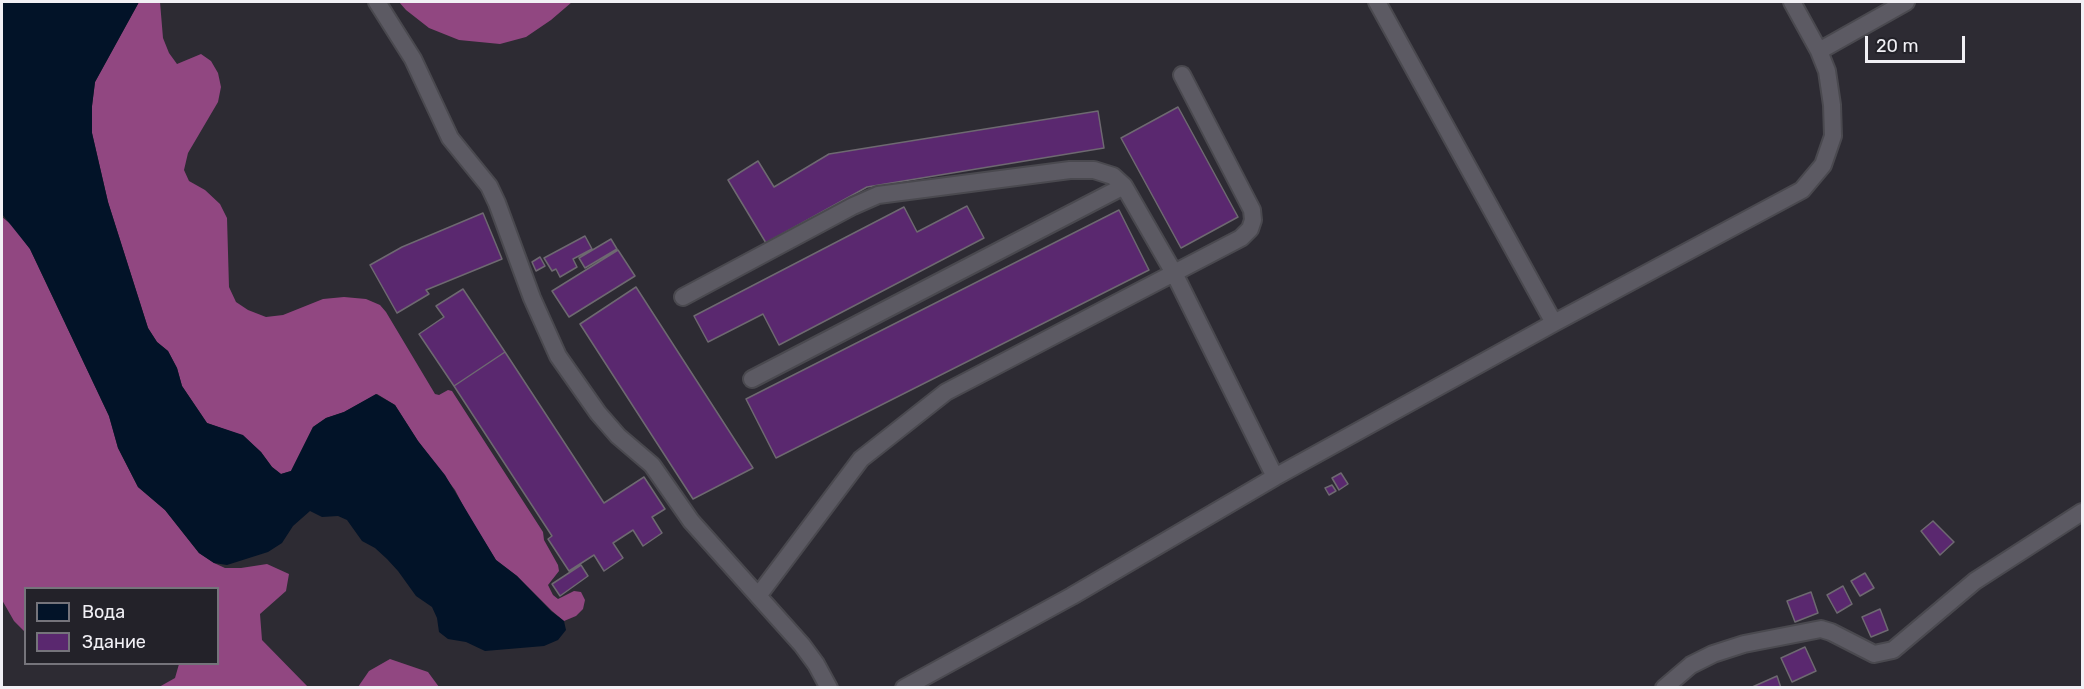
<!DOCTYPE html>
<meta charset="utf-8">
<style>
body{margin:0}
#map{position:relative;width:2084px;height:689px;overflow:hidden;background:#2d2b33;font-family:Rubik,sans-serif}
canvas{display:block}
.frame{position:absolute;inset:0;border:3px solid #f1f0f5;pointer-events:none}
.legend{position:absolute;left:24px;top:587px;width:195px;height:78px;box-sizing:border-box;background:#232229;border:2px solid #75747b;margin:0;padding:8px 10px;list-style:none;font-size:18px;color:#f1f0f5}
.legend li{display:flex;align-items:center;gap:12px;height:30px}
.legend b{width:30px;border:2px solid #75747b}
.scale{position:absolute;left:1865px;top:36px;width:100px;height:27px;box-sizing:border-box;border:3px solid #f1f0f5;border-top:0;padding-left:8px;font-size:18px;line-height:21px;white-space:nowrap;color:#f1f0f5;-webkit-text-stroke:4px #232229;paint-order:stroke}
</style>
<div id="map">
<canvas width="2084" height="689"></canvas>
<div class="frame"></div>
<ul class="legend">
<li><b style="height:16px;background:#021328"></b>Вода</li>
<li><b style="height:16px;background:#5a286f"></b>Здание</li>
</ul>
<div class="scale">20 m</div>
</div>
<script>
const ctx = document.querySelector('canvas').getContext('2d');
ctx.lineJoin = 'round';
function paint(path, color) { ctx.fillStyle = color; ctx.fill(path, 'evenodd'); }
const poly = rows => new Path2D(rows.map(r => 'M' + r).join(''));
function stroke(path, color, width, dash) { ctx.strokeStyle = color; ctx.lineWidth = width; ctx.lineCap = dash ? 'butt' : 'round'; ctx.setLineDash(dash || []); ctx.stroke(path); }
paint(poly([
 [139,2,160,2,163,38,169,53,177,64,201,54,211,61,218,73,221,87,218,102,188,153,184,170,189,181,205,190,220,204,227,218,229,287,236,302,248,310,266,317,283,315,323,299,344,297,366,299,380,305,386,312,435,394,439,395,448,390,452,391,543,532,544,540,558,565,559,571,548,585,553,595,558,599,574,591,581,592,585,600,583,609,576,616,564,621,552,611,517,576,496,560,468,515,455,490,418,441,395,405,377,394,344,412,326,418,313,427,291,471,281,474,272,467,261,452,243,436,207,423,182,386,177,368,168,351,157,342,148,328,108,202,92,133,92,106,95,82],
 [399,2,572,2,551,20,526,37,500,44,459,40,429,28,406,10],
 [2,217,13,226,30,249,109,416,118,448,138,487,165,510,199,553,214,563,225,568,241,568,267,564,289,574,286,591,260,614,262,640,308,687,159,687,175,678,179,664,218,664,218,588,26,588,25,632,14,621,2,600],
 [390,659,428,672,439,687,358,687,369,671]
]), '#914781');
paint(poly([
 [2,2,139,2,95,82,92,106,92,133,108,202,148,328,157,342,168,351,177,368,182,386,207,423,243,435,261,452,272,467,281,474,291,471,313,427,326,418,344,412,376,394,395,405,418,441,445,475,496,560,517,576,551,611,564,621,566,630,558,640,544,646,485,651,466,642,448,639,439,632,437,618,432,607,416,596,398,571,387,559,375,548,362,541,347,520,338,516,322,517,310,511,293,526,282,543,268,552,227,565,214,563,199,553,165,510,138,487,118,448,109,416,30,249,2,214]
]), '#021328');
const building = poly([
 [1178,107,1238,217,1181,248,1121,138,1178,107],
 [1098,111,1104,148,867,187,766,243,728,180,758,161,774,187,829,154,1098,111],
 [967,206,984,238,779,345,763,314,708,342,694,316,904,207,917,232,967,206],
 [1119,210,1149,270,776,458,746,399,1119,210],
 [483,213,502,259,426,290,429,294,397,313,370,265,402,247,483,213],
 [585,236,592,249,573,259,577,267,560,277,556,269,552,271,544,258,585,236],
 [611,239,617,249,585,268,579,258,611,239],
 [618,250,635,276,569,317,552,291,618,250],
 [540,257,545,266,536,271,532,262,540,257],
 [636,287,753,468,693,499,580,324,636,287],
 [463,289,505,352,454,386,419,334,444,317,436,306,463,289],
 [505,352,604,503,644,477,665,509,652,517,662,533,643,546,633,530,613,543,623,558,604,571,594,555,569,571,548,539,552,536,454,386,505,352],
 [1341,473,1348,484,1339,490,1332,478,1341,473],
 [1332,485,1336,491,1329,495,1325,488,1332,485],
 [1933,521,1954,542,1940,555,1921,531,1933,521],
 [581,565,588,576,560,596,552,584,581,565],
 [1865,573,1874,588,1860,596,1851,581,1865,573],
 [1843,586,1852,604,1837,613,1827,595,1843,586],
 [1811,592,1818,613,1795,622,1787,601,1811,592],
 [1880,609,1888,630,1871,637,1862,617,1880,609],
 [1805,647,1816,671,1792,682,1781,658,1805,647],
 [1777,676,1781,688,1750,688,1777,676]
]);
paint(building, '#5a286f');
stroke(building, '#6e6971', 1.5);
const service = poly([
 [377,2,413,59,450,138,489,186,497,203,532,298,558,356,598,413,618,436,652,465,691,521,802,645,816,664,829,688],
 [1377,2,1554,323],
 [1792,2,1819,51],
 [683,297,853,206,878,195,1070,170,1094,170,1113,176,1124,186,1174,273,1275,477],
 [752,379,1124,186],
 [758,596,861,459,946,392,1241,238,1250,229,1253,220,1252,210,1182,75],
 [904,688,1072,596,1275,477,1554,323,1802,190,1823,165,1833,136,1832,105,1827,71,1819,51,1906,2],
 [1664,688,1691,665,1713,654,1744,644,1821,629,1831,632,1874,654,1893,650,1975,581,2082,512]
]);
stroke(service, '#4a494f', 20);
stroke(service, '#5c5a63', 16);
</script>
